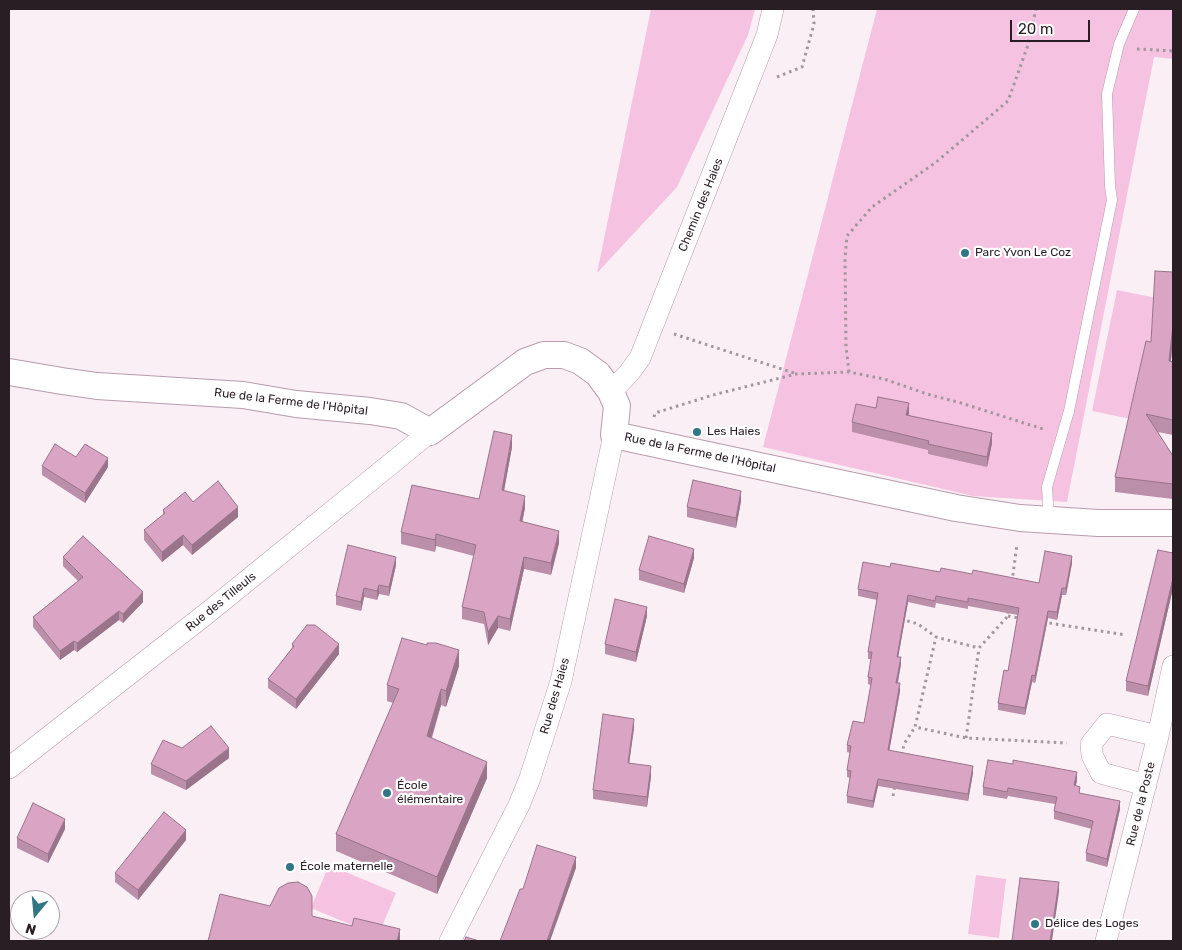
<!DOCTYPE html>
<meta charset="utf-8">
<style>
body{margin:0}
#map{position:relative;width:1182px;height:950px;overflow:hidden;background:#fbeff6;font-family:Rubik,sans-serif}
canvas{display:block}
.frame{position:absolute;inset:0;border:10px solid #2a1e25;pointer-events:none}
.north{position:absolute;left:10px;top:890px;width:50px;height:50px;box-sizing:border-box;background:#fff;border:1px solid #aaa5a8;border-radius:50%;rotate:197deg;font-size:14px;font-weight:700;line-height:20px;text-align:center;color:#2a1e25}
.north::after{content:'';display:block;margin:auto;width:18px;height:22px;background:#317684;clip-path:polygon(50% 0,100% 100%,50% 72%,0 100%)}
.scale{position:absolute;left:1010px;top:20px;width:80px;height:22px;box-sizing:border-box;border:2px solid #2a1e25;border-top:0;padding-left:6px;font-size:15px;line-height:18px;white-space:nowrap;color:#2a1e25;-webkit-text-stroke:4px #fff;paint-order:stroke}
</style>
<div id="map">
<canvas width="1182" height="950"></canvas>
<div class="frame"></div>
<div class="north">N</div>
<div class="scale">20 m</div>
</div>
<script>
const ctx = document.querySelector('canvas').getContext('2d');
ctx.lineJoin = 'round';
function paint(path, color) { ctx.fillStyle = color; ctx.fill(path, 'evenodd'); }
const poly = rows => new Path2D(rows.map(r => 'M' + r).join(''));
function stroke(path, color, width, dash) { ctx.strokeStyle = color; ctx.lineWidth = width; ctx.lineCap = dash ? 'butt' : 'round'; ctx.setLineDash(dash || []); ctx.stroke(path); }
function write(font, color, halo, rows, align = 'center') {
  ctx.font = font + ' Rubik,sans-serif'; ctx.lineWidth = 4.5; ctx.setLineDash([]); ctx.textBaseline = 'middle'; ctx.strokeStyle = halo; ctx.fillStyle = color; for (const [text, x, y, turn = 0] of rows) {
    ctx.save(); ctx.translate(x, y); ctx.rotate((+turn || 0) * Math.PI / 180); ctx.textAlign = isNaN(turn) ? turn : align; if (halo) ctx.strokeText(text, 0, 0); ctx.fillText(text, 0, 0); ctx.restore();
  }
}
paint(poly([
 [651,9,755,9,748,35,677,187,597,273],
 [877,9,1173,9,1173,59,1154,57,1067,502,973,496,763,447],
 [1117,290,1161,299,1136,420,1092,411],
 [329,865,396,893,378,936,311,908],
 [976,875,1006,879,999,938,968,934]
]), '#f5c3e1');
const service = poly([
 [1049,520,1047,487,1069,411,1112,200,1110,186,1107,94,1119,44,1134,9]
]);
const minor = poly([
 [611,392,629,373,640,358,767,35,773,9],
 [9,768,206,614,430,432],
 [1146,785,1101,773,1092,755,1091,744,1107,724,1158,736],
 [450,941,519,805,530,778,561,681,614,435],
 [1106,941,1158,736,1173,666]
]);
const tertiary = poly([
 [9,372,62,381,97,386,243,395,296,404,370,411,401,416,430,432,525,362,544,355,564,355,580,361,598,374,611,392,617,406,614,435,956,508,1020,518,1098,523,1173,523]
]);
stroke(service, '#b89bac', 11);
stroke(minor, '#b89bac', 22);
stroke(tertiary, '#b89bac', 28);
stroke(poly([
 [1137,49,1173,51],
 [777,77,802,67,814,24,813,9],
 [674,334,794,373],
 [849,372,846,346,845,258,847,236,872,207,935,163,1008,101,1028,45,1036,9],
 [654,417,655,413,713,395,796,374,849,372,884,379,927,394,961,403,1046,430],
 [1012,582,1017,544],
 [1008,611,1008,616,979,648,936,637,915,727,966,738,1067,743],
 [1008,616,1019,618],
 [901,619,918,624,936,637],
 [1043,622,1126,635],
 [966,738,979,648],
 [902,755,904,744,915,727],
 [893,796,895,786]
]), '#a2969d', 3, [2.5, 4]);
stroke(service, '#fff', 10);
stroke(minor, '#fff', 21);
stroke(tertiary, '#fff', 26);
paint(poly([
 [1173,272,1173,341,1171,361,1173,362,1173,435,1158,432,1173,456,1173,499,1115,492,1115,477,1151,342],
 [876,408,909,413,909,415,992,443,987,467,928,454,928,450,852,432,852,422],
 [512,447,504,490,525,508,522,522,559,543,551,575,524,569,510,631,498,628,488,645,484,624,462,619,462,607,474,556,436,546,435,552,401,544,401,532,479,499],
 [76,457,108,467,85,503,42,475,42,466],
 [741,501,736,528,687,517,687,507],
 [193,502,238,517,192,555,183,545,162,562,144,540,144,530,163,515,163,510],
 [1173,553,1173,588,1148,696,1126,691,1126,681],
 [63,557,143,602,123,623,119,620,77,652,74,650,60,660,33,627,33,617,78,581,63,566],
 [694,558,684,593,639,580,639,570],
 [1072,563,1066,595,1062,595,1057,620,1048,618,1035,683,1032,682,1025,715,998,710,998,703,1008,671,1018,615,968,606,968,609,936,603,935,608,908,602,898,657,901,664,898,683,900,691,889,751,973,773,968,801,878,786,873,808,847,803,847,796,850,778,847,777,847,770,850,753,847,752,847,745,864,723,871,685,868,684,868,677,871,659,868,659,868,652,877,600,858,596,858,589,890,567,940,572,972,574,1039,583],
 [396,565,389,596,379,594,377,600,364,597,361,611,336,605,336,596],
 [647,616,636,662,605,654,605,644],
 [292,644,339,654,296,709,268,688,268,679,292,648],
 [459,666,446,707,441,705,432,738,487,778,437,894,336,851,336,834,393,703,387,701,387,685],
 [634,728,629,763,651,776,647,807,593,799,593,790],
 [182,748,229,758,186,790,151,774,151,764],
 [1077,780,1076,786,1080,794,1120,809,1107,867,1086,861,1086,853,1092,829,1054,819,1054,811,1055,804,1008,796,1007,799,983,795,983,787],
 [65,829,48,863,17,848,17,838],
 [186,840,138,900,115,882,115,873]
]), '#bb8ea9');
paint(poly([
 [1173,325,1173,341,1169,376,1169,361],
 [909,403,909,413,906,424,906,415],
 [992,433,992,443,987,467,987,457],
 [512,435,512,447,502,502,502,490],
 [108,458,108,467,85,503,85,493],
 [741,491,741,501,736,528,736,518],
 [525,496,525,508,520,533,520,521],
 [238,507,238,517,192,555,192,545],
 [559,531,559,543,551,575,551,563],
 [436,534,436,546,435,552,435,540],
 [183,535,183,545,162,562,162,552],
 [694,549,694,558,684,593,684,584],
 [1072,556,1072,563,1066,595,1066,588],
 [396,557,396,565,389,596,389,587],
 [524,557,524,569,510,631,510,619],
 [1173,578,1173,588,1148,696,1148,686],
 [379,585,379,594,377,600,377,591],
 [364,588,364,597,361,611,361,602],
 [1062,588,1062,595,1057,620,1057,612],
 [143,592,143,602,123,623,123,614],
 [908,595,908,602,897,664,897,657],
 [647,607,647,616,636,662,636,652],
 [119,611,119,620,77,652,77,643],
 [1048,611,1048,618,1035,683,1035,676],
 [498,616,498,628,488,645,488,632],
 [74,641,74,650,60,660,60,651],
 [339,644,339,654,296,709,296,699],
 [459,650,459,666,446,707,446,691],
 [901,657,901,664,896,690,896,683],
 [1032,675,1032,682,1025,715,1025,708],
 [900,683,900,691,888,758,888,750],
 [441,689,441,705,427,752,427,736],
 [634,719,634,728,628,772,628,763],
 [229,748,229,758,186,790,186,781],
 [487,762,487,778,437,894,437,877],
 [651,766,651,776,647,807,647,797],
 [973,766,973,773,968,801,968,794],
 [1077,772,1077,780,1074,793,1074,785],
 [878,779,878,786,873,808,873,801],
 [1120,801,1120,809,1107,867,1107,859],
 [65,819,65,829,48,863,48,854],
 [186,830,186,840,138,900,138,890],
 [576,857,576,868,550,941,547,941],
 [10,862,10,872,9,874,9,864],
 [1059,882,1059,892,1052,941,1050,941],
 [400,929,400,941,397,941]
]), '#99748a');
const building = poly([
 [1155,271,1173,272,1173,325,1169,361,1173,362,1173,420,1146,414,1173,456,1173,484,1115,477,1146,341,1151,342,1155,271],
 [878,397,909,403,906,415,992,433,987,457,928,444,929,441,852,422,856,404,876,408,878,397],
 [494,431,512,435,502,490,525,496,520,521,559,531,551,563,524,557,510,619,498,616,488,632,484,612,462,607,476,545,436,534,435,540,401,532,412,485,479,499,494,431],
 [55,444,76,457,85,444,108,458,85,493,42,466,55,444],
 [693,480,741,491,736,518,687,507,693,480],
 [218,481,238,507,192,545,183,535,162,552,144,530,165,513,163,510,185,492,193,502,218,481],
 [83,536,143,592,123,614,119,611,77,643,74,641,60,651,33,617,83,577,63,557,83,536],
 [649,536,694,549,684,584,639,570,649,536],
 [348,545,396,557,389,587,379,585,377,591,364,588,361,602,336,596,348,545],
 [1158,550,1173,553,1173,578,1148,686,1126,681,1158,550],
 [1045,551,1072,556,1066,588,1062,588,1057,612,1048,611,1035,676,1032,675,1025,708,998,703,1004,670,1008,671,1019,608,968,598,968,602,936,596,935,601,908,595,897,657,901,657,896,683,900,683,888,750,973,766,968,794,878,779,873,801,847,796,851,771,847,770,851,746,847,745,853,721,864,723,872,678,868,677,872,652,868,652,878,593,858,589,863,562,890,567,891,563,940,572,941,568,972,574,973,570,1039,583,1045,551],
 [615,599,647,607,636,652,605,644,615,599],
 [307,625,315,625,339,644,296,699,268,679,294,646,292,644,307,625],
 [402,638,427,645,427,643,436,643,459,650,446,691,441,689,427,736,487,762,437,877,336,834,399,689,387,685,402,638],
 [603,714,634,719,628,763,651,766,647,797,593,790,603,714],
 [211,726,229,748,186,781,151,764,163,740,182,748,211,726],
 [988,760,1013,764,1013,760,1077,772,1074,785,1080,787,1079,793,1120,801,1107,859,1086,853,1093,821,1054,811,1057,797,1008,788,1007,792,983,787,988,760],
 [33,803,65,819,48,854,17,838,33,803],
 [164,812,186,830,138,890,115,873,164,812],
 [537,845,576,857,547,941,500,941,520,889,523,889,537,845],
 [1020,878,1059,882,1050,941,1012,941,1020,878],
 [298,882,307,887,312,896,312,916,352,926,354,918,400,929,397,941,208,941,220,894,270,906,279,888,288,883,298,882],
 [466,937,479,941,464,941,466,937]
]);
paint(building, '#daa5c5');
stroke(building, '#99748a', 1);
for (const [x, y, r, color] of [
 [965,253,5,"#317684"],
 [697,432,5,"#317684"],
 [387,793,5,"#317684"],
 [290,867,5,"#317684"],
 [1035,924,5,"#317684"]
]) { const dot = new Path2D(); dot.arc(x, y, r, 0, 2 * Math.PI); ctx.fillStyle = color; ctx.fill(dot); stroke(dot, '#fff', 2); }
write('12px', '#2a1e25', '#fff', [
 ["Chemin des Haies",701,205,-68],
 ["Rue de la Ferme de l'Hôpital",291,402,7],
 ["Rue de la Ferme de l'Hôpital",700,453,12],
 ["Rue des Tilleuls",221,602,-39],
 ["Rue des Haies",555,696,-74],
 ["Rue de la Poste",1141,804,-76]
]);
write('12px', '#2a1e25', '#fff', [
 ["Parc Yvon Le Coz",975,253],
 ["Les Haies",707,432],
 ["École",397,786],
 ["élémentaire",397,800],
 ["École maternelle",300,867],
 ["Délice des Loges",1045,924]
], 'left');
</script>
